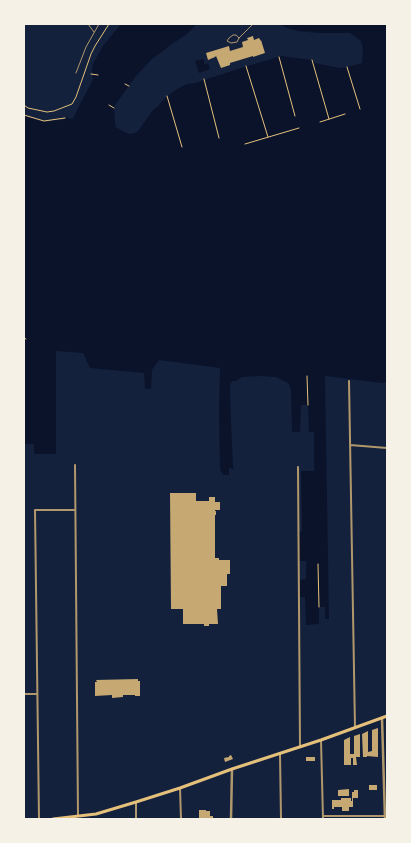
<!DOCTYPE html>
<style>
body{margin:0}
#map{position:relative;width:411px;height:843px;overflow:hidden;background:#14213d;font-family:Poppins,sans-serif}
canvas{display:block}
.frame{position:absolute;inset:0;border:25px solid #f6f1e7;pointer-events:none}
</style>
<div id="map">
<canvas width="411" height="843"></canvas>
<div class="frame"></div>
</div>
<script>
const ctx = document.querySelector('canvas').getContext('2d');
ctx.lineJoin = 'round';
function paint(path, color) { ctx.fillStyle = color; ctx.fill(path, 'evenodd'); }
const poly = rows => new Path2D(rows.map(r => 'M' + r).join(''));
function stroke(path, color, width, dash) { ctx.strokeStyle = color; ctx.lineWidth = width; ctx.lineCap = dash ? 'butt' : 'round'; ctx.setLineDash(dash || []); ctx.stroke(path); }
paint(poly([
 [121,24,197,24,187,34,172,44,152,59,136,76,115,105,114,111,115,114,114,116,116,127,126,133,131,134,135,133,139,130,152,111,157,107,167,96,177,89,187,84,195,83,241,68,281,56,312,60,315,63,340,68,347,67,362,63,363,49,361,41,350,33,318,33,297,31,285,27,279,24,387,24,387,382,382,383,325,376,329,619,325,619,325,607,319,607,319,624,306,625,305,597,300,597,300,580,306,579,306,561,299,561,299,532,302,531,301,471,314,471,314,432,309,432,308,405,301,405,300,432,292,432,291,391,289,384,286,382,276,377,259,376,243,377,238,379,237,381,233,381,231,383,230,385,231,422,233,467,234,468,234,469,229,468,229,475,224,475,222,473,220,469,219,410,220,368,159,360,152,370,151,389,145,389,144,373,90,368,83,353,56,351,56,454,34,454,34,444,24,444,24,116,44,122,66,119,66,117,70,119,73,118,93,79,92,69,93,64,103,46],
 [203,59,205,65,208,63,210,69,199,73,195,61]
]), '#0b132b');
paint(poly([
 [253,36,254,40,259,38,261,41,261,40,265,53,253,57,253,56,230,63,230,65,221,68,216,56,215,57,208,60,206,53,229,46,230,51,243,47,242,42,248,40,247,38],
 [170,493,196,493,196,501,209,501,209,497,215,497,215,502,220,502,220,510,215,510,215,511,216,511,216,515,215,515,215,558,219,558,219,560,230,560,230,574,227,574,227,586,221,586,221,609,217,609,218,624,209,624,209,626,204,626,204,624,183,624,183,609,171,609],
 [138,679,138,681,140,681,140,696,135,696,135,695,123,695,123,697,112,698,112,695,95,696,95,682,97,682,96,680],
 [378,728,378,757,367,756,367,757,363,757,362,734,368,731,368,752,372,751,372,730],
 [360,734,360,757,356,757,357,765,353,765,353,758,351,758,351,765,344,765,344,740,350,737,350,754,354,754,354,736],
 [231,755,233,759,225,762,224,758,229,757,229,756],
 [306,757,315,757,315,761,306,761],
 [369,785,377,785,377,790,369,790],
 [349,789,349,796,338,796,338,790],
 [354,790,358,790,358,798,353,798,353,807,349,807,349,811,342,811,342,807,334,807,334,809,332,809,332,800,341,800,341,798,351,798,351,801,352,801,352,792,354,792],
 [199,810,206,810,206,811,210,811,210,816,213,816,213,819,199,819]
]), '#c6a872');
stroke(poly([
 [279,57,295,116],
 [312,60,329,119],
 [246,66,268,137],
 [347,67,360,109],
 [91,74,98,75],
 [204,79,219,138],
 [125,84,129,86],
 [167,96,182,147],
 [24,105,28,108,47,112,54,111,72,104,76,97,91,54,95,46,109,24],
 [109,105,114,108],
 [24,115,44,121,65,118],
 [320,122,345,114],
 [245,144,299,128],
 [24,338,26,339],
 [307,376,308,405],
 [24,426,24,444],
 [318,564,319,607]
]), '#e5c07b', 1);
stroke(poly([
 [88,24,94,32],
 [239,38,236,35,233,35,229,38,227,41,231,43,237,42,239,38,253,24],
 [76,73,86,47,99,24]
]), '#b1986c', 1);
stroke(poly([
 [349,381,355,728],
 [350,445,387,448],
 [75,465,78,816],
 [298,467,300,746],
 [24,694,37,694],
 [321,740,323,819],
 [280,754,281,819],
 [180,788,181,819],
 [136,802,136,819],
 [323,816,387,816],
 [39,819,35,510,75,510]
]), '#b1986c', 2);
stroke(poly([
 [382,718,385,819],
 [231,819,232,769]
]), '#b1986c', 2.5);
stroke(poly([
 [53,819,96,814,136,802,180,788,232,769,321,740,387,716]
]), '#e5c07b', 3);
</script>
